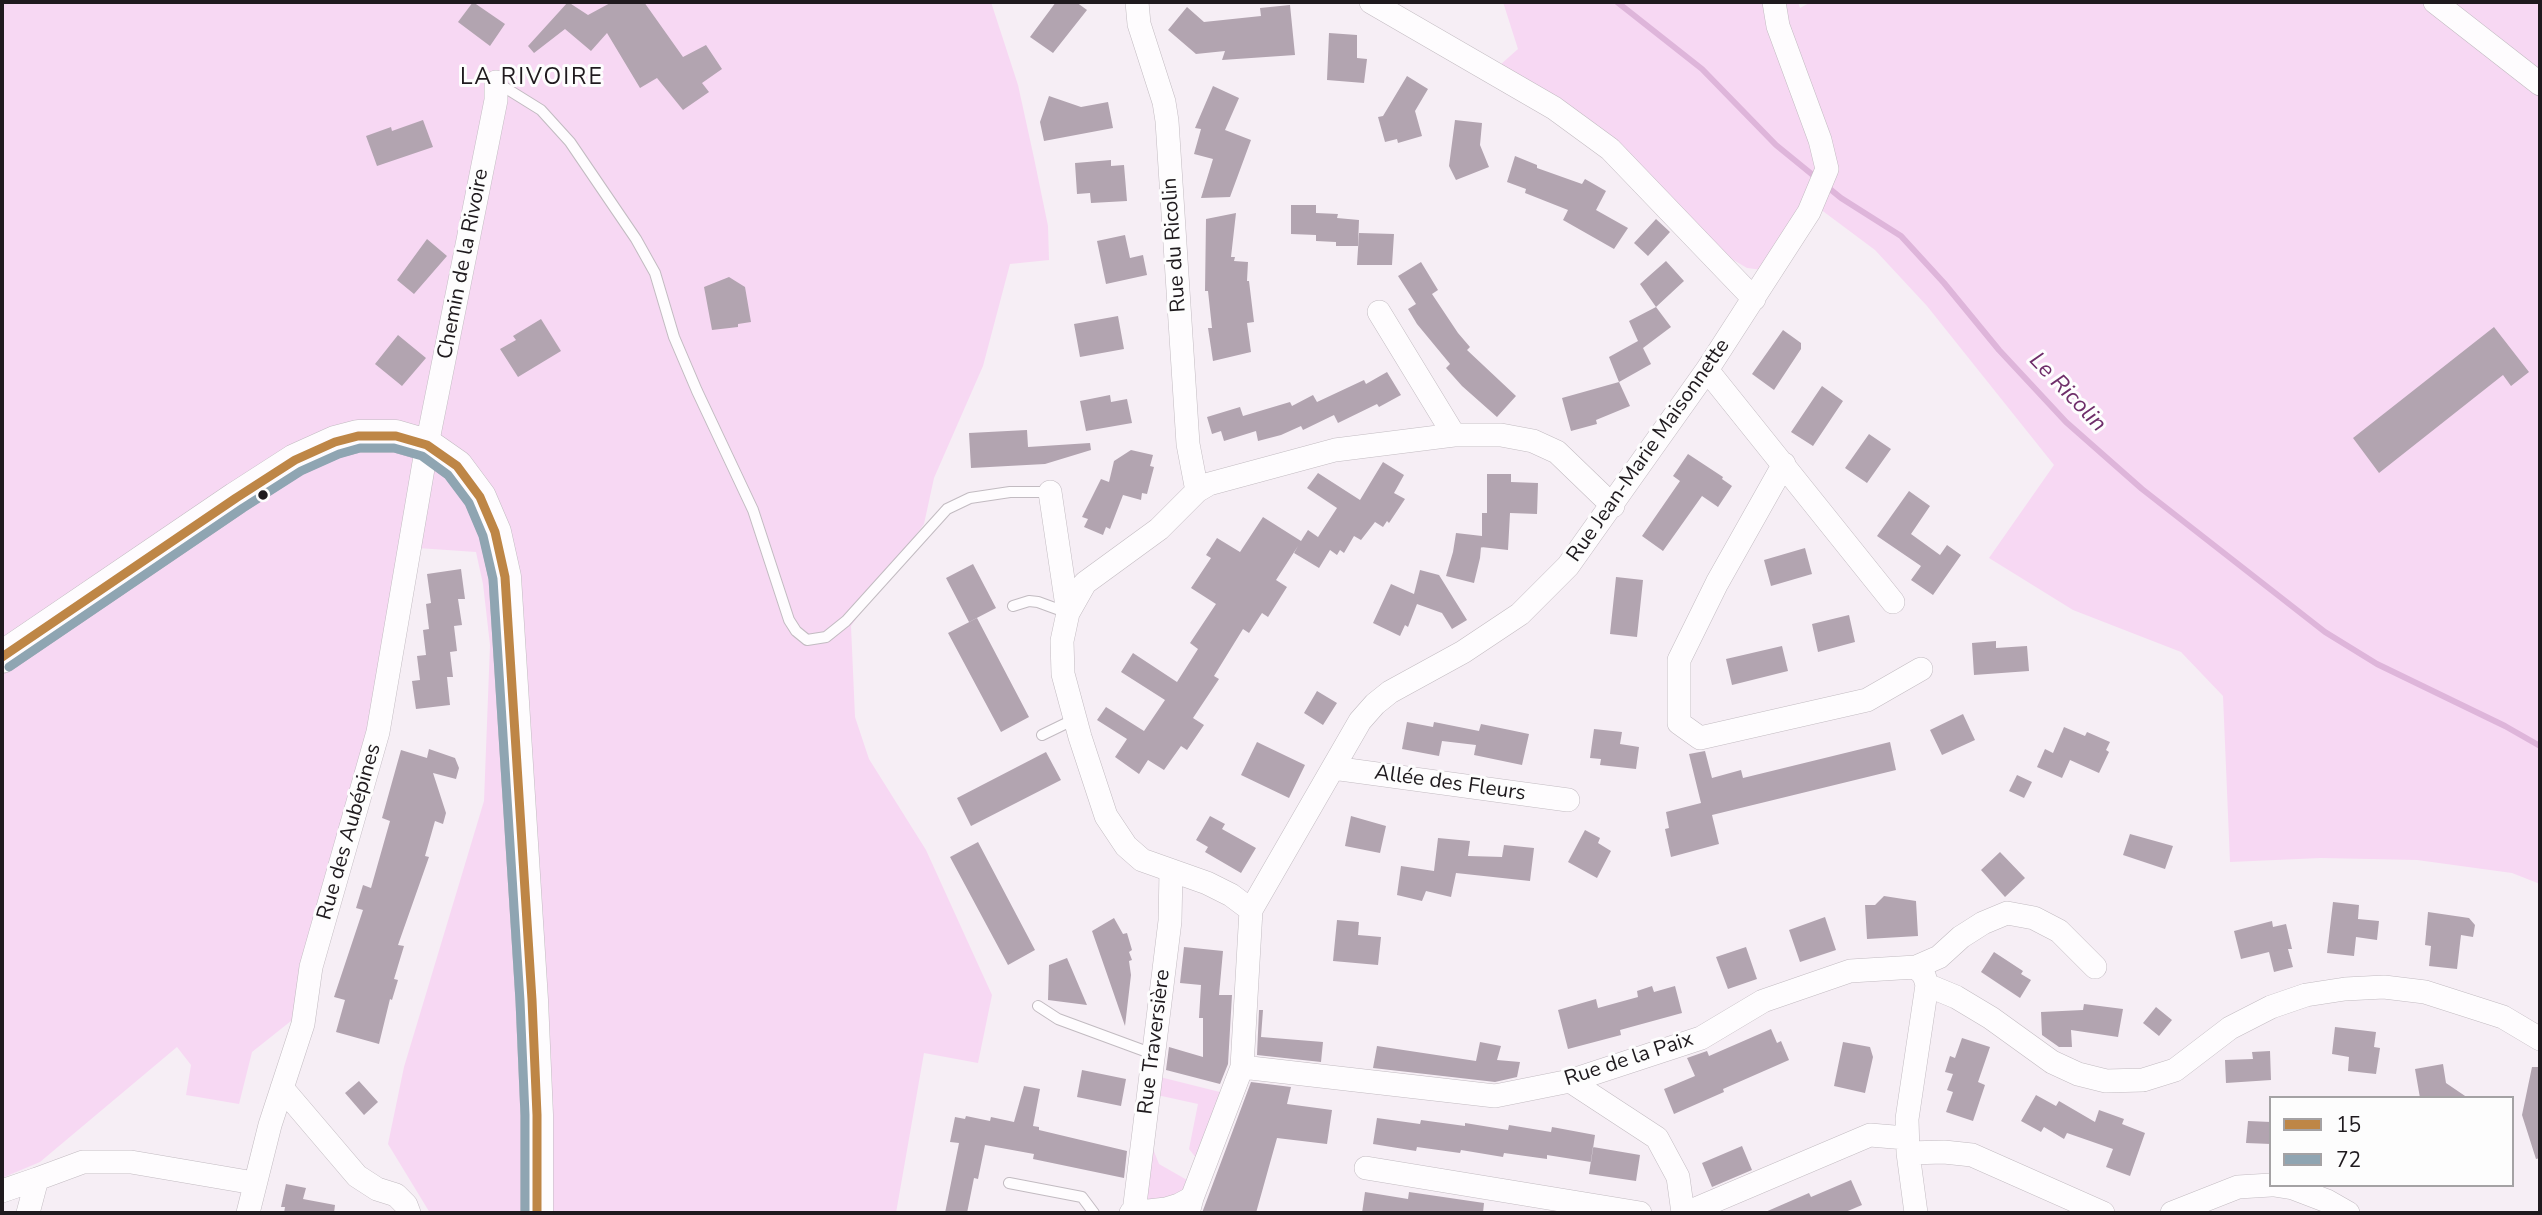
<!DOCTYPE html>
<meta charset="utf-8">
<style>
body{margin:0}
#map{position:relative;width:2542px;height:1215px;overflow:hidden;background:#f6eef5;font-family:"Nunito Sans",sans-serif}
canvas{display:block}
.frame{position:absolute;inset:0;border:4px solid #1f1a1e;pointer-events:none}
.legend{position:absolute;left:2269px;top:1096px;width:245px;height:91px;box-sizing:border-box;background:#fdfdfd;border:2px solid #a4a2a4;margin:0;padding:9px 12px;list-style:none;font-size:21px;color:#1f1a1e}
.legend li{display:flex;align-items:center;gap:14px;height:35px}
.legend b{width:35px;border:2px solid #a4a2a4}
</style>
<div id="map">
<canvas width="2542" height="1215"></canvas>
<div class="frame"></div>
<ul class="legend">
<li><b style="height:9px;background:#be8646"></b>15</li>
<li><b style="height:9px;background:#8fa5b2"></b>72</li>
</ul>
</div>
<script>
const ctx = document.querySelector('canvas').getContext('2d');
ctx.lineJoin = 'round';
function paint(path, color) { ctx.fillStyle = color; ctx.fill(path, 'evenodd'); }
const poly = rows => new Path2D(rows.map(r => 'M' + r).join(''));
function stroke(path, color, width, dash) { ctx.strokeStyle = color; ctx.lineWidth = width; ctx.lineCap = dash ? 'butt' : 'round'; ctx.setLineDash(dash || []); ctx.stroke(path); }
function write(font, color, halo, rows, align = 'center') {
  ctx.font = font + ' "Nunito Sans",sans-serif'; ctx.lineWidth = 6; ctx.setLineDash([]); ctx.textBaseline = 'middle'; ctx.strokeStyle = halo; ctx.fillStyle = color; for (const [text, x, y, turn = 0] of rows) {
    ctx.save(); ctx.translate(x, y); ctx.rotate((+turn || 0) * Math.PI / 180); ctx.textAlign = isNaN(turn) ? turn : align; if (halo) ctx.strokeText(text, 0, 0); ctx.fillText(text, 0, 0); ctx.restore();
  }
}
paint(poly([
 [2,2,991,2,1018,85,1034,158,1048,226,1049,260,1010,264,983,366,934,478,924,524,851,626,855,717,869,759,926,850,992,995,978,1063,924,1053,896,1213,430,1213,388,1144,404,1067,484,801,490,645,483,584,476,552,403,547,367,740,296,1017,252,1052,239,1104,186,1095,191,1065,177,1047,40,1162,2,1178],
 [1503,2,1798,2,1800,8,1811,2,2540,2,2540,884,2512,873,2417,860,2321,858,2230,862,2223,696,2181,652,2073,610,1989,558,2054,465,1927,306,1875,250,1808,200,1763,270,1747,268,1730,258,1500,65,1518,49],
 [1160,1077,1224,1093,1197,1159,1189,1149,1198,1104,1157,1095],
 [1153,1149,1159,1164,1187,1180,1181,1193,1175,1197,1146,1202]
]), '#f7d8f3');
stroke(poly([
 [1617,2,1702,69,1776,145,1841,198,1901,236,1944,283,1999,350,2066,422,2142,489,2325,632,2377,664,2505,726,2540,746]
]), '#deb5da', 6);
paint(poly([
 [473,2,505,24,490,46,458,22],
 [568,2,588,15,612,2,644,2,683,57,706,45,722,69,702,83,709,92,683,110,657,78,640,88,607,33,591,51,565,29,534,53,528,46],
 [1056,2,1076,2,1087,10,1053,53,1030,37],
 [1290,5,1295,55,1222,60,1225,51,1196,54,1168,30,1187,7,1204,22,1261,16,1260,8],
 [1329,33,1357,35,1357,58,1367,59,1364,83,1327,80],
 [1407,76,1428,89,1415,111,1422,136,1398,143,1397,139,1385,142,1378,117,1383,116],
 [1213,86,1239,98,1225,130,1251,140,1230,197,1201,198,1213,159,1194,154,1201,129,1195,128],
 [1049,96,1081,107,1108,102,1113,128,1044,141,1040,122],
 [423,120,433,147,377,166,366,136,391,127,392,131],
 [1455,120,1482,123,1480,145,1489,167,1456,180,1449,166],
 [1515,156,1537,165,1537,168,1582,184,1585,179,1606,191,1596,210,1628,228,1614,249,1563,220,1568,210,1525,193,1526,189,1507,182],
 [1111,160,1111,166,1124,165,1127,201,1091,203,1090,193,1077,194,1075,163],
 [1291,205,1316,205,1316,213,1338,214,1337,218,1359,220,1358,246,1336,246,1336,242,1316,241,1316,235,1291,234],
 [1236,213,1231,257,1235,257,1234,261,1248,262,1247,281,1249,281,1254,322,1247,323,1251,352,1213,361,1208,328,1212,328,1208,291,1205,291,1206,219],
 [1656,219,1670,232,1648,256,1634,243],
 [1359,233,1394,234,1392,265,1357,265],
 [1125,235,1130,258,1143,255,1147,275,1106,284,1097,241],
 [427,239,447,256,414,294,397,280],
 [1666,261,1684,281,1656,307,1671,327,1643,348,1651,364,1619,382,1609,357,1638,341,1629,321,1656,307,1640,284],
 [1421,262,1438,290,1432,294,1458,333,1470,347,1467,350,1516,396,1497,417,1462,386,1446,368,1450,364,1417,324,1408,309,1416,304,1398,276],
 [729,277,745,287,751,322,738,324,738,327,712,330,704,287],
 [1118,316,1124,349,1080,357,1074,324],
 [541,319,561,351,518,377,500,349,516,340,513,336],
 [2494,327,2529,372,2511,386,2503,375,2379,473,2353,438],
 [1783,330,1801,343,1801,349,1774,390,1752,374],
 [398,335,426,358,402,386,375,364],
 [1387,372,1401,395,1379,407,1377,404,1338,423,1334,415,1303,430,1301,426,1281,435,1258,441,1256,431,1224,441,1221,431,1212,434,1207,417,1240,407,1243,416,1290,402,1292,406,1313,395,1317,402,1364,380,1366,384],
 [1619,382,1630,406,1596,420,1597,424,1571,431,1562,398],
 [1822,386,1843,401,1813,446,1791,432],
 [1110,395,1111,402,1127,399,1132,423,1086,431,1080,401],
 [1027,430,1028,447,1090,443,1091,450,1045,464,971,468,969,433],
 [1869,434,1891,449,1867,483,1845,468],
 [1131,450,1153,455,1150,466,1154,467,1147,494,1142,493,1141,500,1123,495,1110,529,1106,527,1103,535,1084,527,1088,519,1082,517,1101,479,1109,482,1114,461],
 [1688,454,1723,477,1722,479,1732,486,1718,507,1702,496,1663,551,1642,536,1680,481,1673,476],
 [1383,462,1404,475,1394,493,1405,499,1389,523,1387,521,1383,527,1375,522,1361,540,1354,536,1344,553,1340,550,1337,555,1330,550,1319,568,1294,553,1298,546,1276,580,1287,587,1268,617,1262,613,1249,633,1243,629,1214,676,1219,679,1193,718,1204,725,1187,750,1181,746,1164,770,1148,760,1139,774,1115,757,1127,739,1097,720,1106,707,1144,731,1165,700,1121,672,1133,653,1177,682,1198,649,1190,643,1216,604,1191,588,1211,558,1206,555,1217,538,1240,552,1263,517,1301,541,1308,530,1318,537,1337,508,1307,488,1318,473,1360,500],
 [1487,474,1511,474,1511,482,1538,483,1537,514,1510,513,1508,550,1481,547,1482,536,1480,558,1474,583,1446,576,1453,552,1456,533,1482,536,1482,513,1487,513],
 [1909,491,1930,506,1911,534,1940,555,1947,545,1961,555,1933,595,1911,580,1921,566,1877,536],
 [1805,548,1812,574,1771,586,1764,560],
 [973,564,996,608,969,622,946,578],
 [461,569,465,599,458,599,462,625,454,626,457,651,450,652,453,677,447,677,450,705,416,709,412,681,420,680,417,656,426,655,423,630,429,629,426,604,431,603,427,574],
 [1420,570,1439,575,1467,620,1452,629,1442,613,1417,604,1408,627,1405,625,1400,636,1373,623,1391,584,1414,594],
 [1616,577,1643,580,1637,637,1610,634],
 [1849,615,1855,642,1818,652,1812,624],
 [977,618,1029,717,1001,732,948,633],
 [1996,641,1996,648,2027,646,2029,671,1974,675,1972,643],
 [1782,646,1788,671,1732,685,1726,659],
 [1317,691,1337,703,1323,725,1304,713],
 [1963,714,1975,740,1942,755,1930,730],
 [1407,722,1433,727,1434,722,1479,731,1481,724,1529,734,1522,765,1474,755,1476,745,1442,741,1439,756,1402,749],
 [2064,727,2085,736,2087,732,2110,742,2106,750,2109,752,2099,773,2070,760,2062,778,2037,767,2045,749,2053,753],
 [1594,729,1622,732,1620,744,1639,747,1636,769,1600,765,1601,759,1590,758],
 [1257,742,1305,765,1289,798,1241,775],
 [1890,742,1896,770,1712,815,1719,844,1671,857,1665,829,1669,828,1666,812,1701,803,1689,754,1705,751,1712,778,1741,770,1743,778],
 [429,749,455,758,459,768,456,779,433,773,446,813,443,824,435,821,425,856,429,857,398,945,404,946,394,979,398,980,392,1000,390,999,379,1044,336,1032,345,1000,334,997,363,910,356,908,363,885,371,888,390,821,382,818,401,750,427,758],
 [1046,752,1061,780,971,826,957,798],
 [2017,775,2032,782,2024,798,2009,791],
 [1210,816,1225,824,1222,829,1256,848,1241,873,1205,852,1208,847,1196,840],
 [1351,816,1386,826,1380,853,1345,846],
 [1585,830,1600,838,1598,843,1611,851,1597,878,1568,862],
 [2130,834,2173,846,2165,869,2123,855],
 [1438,838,1470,841,1468,856,1502,857,1504,845,1534,848,1530,881,1456,873,1451,897,1426,891,1422,901,1397,895,1401,866,1434,871],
 [978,842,1035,950,1008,965,950,857],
 [2000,852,2025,878,2005,897,1981,870],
 [1884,896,1916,901,1918,936,1867,939,1865,905,1875,905],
 [2333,902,2359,905,2358,919,2379,921,2377,940,2356,937,2354,956,2327,953],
 [2428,912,2469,918,2475,925,2473,937,2461,935,2457,969,2429,966,2431,946,2425,945],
 [1825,917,1836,950,1800,962,1789,930],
 [1114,918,1123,934,1127,933,1132,950,1129,952,1132,960,1129,961,1131,975,1125,1026,1092,931],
 [1337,920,1359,922,1358,935,1381,937,1378,965,1333,961],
 [2272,921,2273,927,2286,924,2292,949,2288,949,2293,967,2274,972,2269,952,2241,959,2234,931],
 [1184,947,1223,951,1219,995,1232,995,1228,1064,1220,1084,1166,1070,1169,1047,1203,1057,1203,1018,1199,1018,1201,985,1180,983],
 [1746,947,1757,979,1728,989,1716,957],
 [1994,952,2023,971,2021,974,2031,980,2020,998,1981,972],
 [1067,958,1087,1005,1048,1000,1049,965],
 [1652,986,1654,992,1675,986,1682,1013,1620,1030,1621,1035,1568,1049,1558,1010,1596,999,1598,1008,1638,997,1637,991],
 [2084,1004,2123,1009,2118,1037,2071,1030,2072,1047,2059,1047,2042,1035,2041,1012,2083,1010],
 [2156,1007,2172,1020,2159,1036,2143,1023],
 [1259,1010,1263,1010,1261,1037,1323,1042,1321,1062,1257,1055],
 [2335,1027,2376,1032,2374,1047,2380,1048,2376,1074,2348,1071,2349,1057,2332,1054],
 [1771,1029,1777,1043,1781,1041,1789,1060,1723,1089,1724,1092,1674,1114,1664,1089,1695,1076,1687,1058,1707,1051,1709,1056],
 [1962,1038,1990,1047,1978,1082,1985,1085,1973,1121,1946,1112,1953,1092,1947,1090,1953,1074,1945,1072,1950,1056,1955,1058],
 [1480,1042,1501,1046,1497,1060,1520,1062,1517,1077,1495,1082,1373,1068,1377,1046,1476,1061],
 [1843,1042,1870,1047,1873,1057,1865,1093,1834,1086],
 [2270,1051,2271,1080,2226,1083,2225,1060,2253,1059,2252,1052],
 [2443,1064,2446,1083,2468,1098,2420,1098,2415,1069],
 [2532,1067,2540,1067,2540,1158,2536,1159,2522,1115],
 [1082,1070,1126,1079,1121,1106,1077,1097],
 [359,1081,378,1102,364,1115,345,1093],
 [1251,1082,1291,1087,1287,1104,1332,1110,1327,1144,1277,1138,1256,1213,1202,1213],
 [1024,1086,1040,1089,1033,1126,1039,1127,1039,1130,1127,1151,1124,1178,1033,1159,1034,1154,985,1145,978,1179,974,1178,967,1213,945,1213,959,1143,950,1142,955,1117,965,1119,966,1116,990,1121,991,1117,1014,1122],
 [2036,1095,2056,1106,2059,1101,2095,1122,2099,1110,2124,1119,2122,1124,2145,1133,2130,1176,2106,1167,2113,1149,2067,1133,2064,1139,2044,1127,2041,1132,2021,1121],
 [1377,1118,1420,1124,1421,1120,1465,1126,1465,1123,1508,1130,1509,1125,1551,1132,1552,1127,1595,1135,1591,1162,1547,1155,1547,1159,1504,1153,1503,1157,1461,1150,1460,1153,1417,1147,1416,1151,1373,1144],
 [2248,1121,2271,1122,2271,1144,2246,1143],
 [1742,1146,1752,1170,1712,1187,1702,1163],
 [1593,1147,1640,1155,1636,1181,1589,1174],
 [1851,1180,1862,1205,1843,1213,1763,1213,1809,1193,1811,1197],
 [286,1184,306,1188,303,1199,335,1205,334,1213,284,1213,285,1207,281,1207],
 [1365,1192,1408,1199,1409,1192,1484,1203,1483,1213,1362,1213]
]), '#b2a4b0');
const service = poly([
 [496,82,541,110,570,142,636,239,655,273,674,337,697,391,753,510,789,620,796,631,807,640,826,637,846,621,947,509,970,498,1010,492,1050,492],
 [1013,606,1029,601,1038,602,1068,613],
 [1042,735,1075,719],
 [1038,1006,1058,1019,1153,1054],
 [1009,1183,1082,1197,1094,1213]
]);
const minor = poly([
 [1137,2,1139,24,1164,102,1167,121,1188,444,1197,491],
 [1371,2,1554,108,1610,149,1754,299],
 [2435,2,2540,84],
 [1379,312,1454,435],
 [1707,370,1893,602],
 [1784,464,1717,583,1679,660,1679,723,1700,738,1867,700,1921,669],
 [1050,492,1068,613,1062,641,1063,674,1080,737,1106,816,1126,846,1142,860,1207,883,1231,895,1251,910],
 [1068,613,1085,583,1159,529,1197,491,1209,484,1335,450,1454,435,1501,435,1533,441,1557,452,1613,506],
 [1333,768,1568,800],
 [1916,967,1924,975,1927,985,1956,997,1991,1018,2052,1062,2078,1074,2106,1081,2143,1080,2175,1070,2230,1028,2271,1007,2306,995,2345,989,2384,987,2425,992,2503,1017,2540,1039],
 [1242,1067,1495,1096,1570,1081,1701,1038,1763,1001,1850,971,1916,967,1939,957,1961,937,1983,923,2007,913,2034,918,2059,931,2095,967],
 [1570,1081,1657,1138,1678,1177,1683,1213],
 [282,1088,357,1176,377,1189,396,1195,406,1205,409,1213],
 [1908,1153,1944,1152,1972,1155,2103,1213],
 [1366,1168,1640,1213],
 [2274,1185,2293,1188,2327,1201,2348,1213],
 [2,1191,37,1179],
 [1134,1212,1170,921,1171,871],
 [28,1213,37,1179,83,1162,131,1162,254,1183],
 [248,1213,270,1125,303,1024,311,967,378,732,427,445,496,100,496,82],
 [1131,1213,1166,1209,1179,1205,1192,1198],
 [1188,1213,1192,1198,1242,1067,1251,910,1360,721,1375,704,1390,692,1463,652,1520,614,1568,566,1707,370,1809,212,1827,169,1820,140,1778,26,1774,2],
 [1686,1213,1870,1135,1906,1138],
 [1916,1213,1908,1153,1907,1119,1927,985],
 [2172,1213,2238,1187,2271,1185]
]);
const secondary = poly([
 [2,657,236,498,295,460,335,442,358,436,396,436,427,445,457,466,480,497,495,532,505,577,532,1000,537,1115,537,1213]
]);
stroke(service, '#c2bbc1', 12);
stroke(minor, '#c2bbc1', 24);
stroke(secondary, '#c2bbc1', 33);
stroke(service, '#fefcfe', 10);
stroke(minor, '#fefcfe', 23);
stroke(secondary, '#fefcfe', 32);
stroke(poly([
 [2,657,236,498,295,460,335,442,358,436,396,436,427,445,457,466,480,497,495,532,505,577,532,1000,537,1115,537,1213]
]), '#be8646', 9);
stroke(poly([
 [9,667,243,508,301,471,339,454,360,448,394,448,422,456,448,475,469,503,483,536,493,579,520,1001,525,1115,525,1213]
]), '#8fa5b2', 9);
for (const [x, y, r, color] of [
 [263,495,6,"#1f1a1e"]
]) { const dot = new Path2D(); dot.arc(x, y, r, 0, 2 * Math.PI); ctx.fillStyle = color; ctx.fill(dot); stroke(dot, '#fdfdfd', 2.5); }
write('21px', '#1f1a1e', '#fdfdfd', [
 ["Rue du Ricolin",1175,245,-94],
 ["Chemin de la Rivoire",464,264,-79],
 ["Rue Jean-Marie Maisonnette",1649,451,-55],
 ["Allée des Fleurs",1450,784,8],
 ["Rue des Aubépines",350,832,-74],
 ["Rue Traversière",1155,1042,-83],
 ["Rue de la Paix",1629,1060,-18]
]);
ctx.letterSpacing = '2px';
write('23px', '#1f1a1e', '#fdfdfd', [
 ["LA RIVOIRE",532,78]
]);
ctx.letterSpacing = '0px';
write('italic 23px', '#6e2d69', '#fdfdfd', [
 ["Le Ricolin",2067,393,46]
]);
</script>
